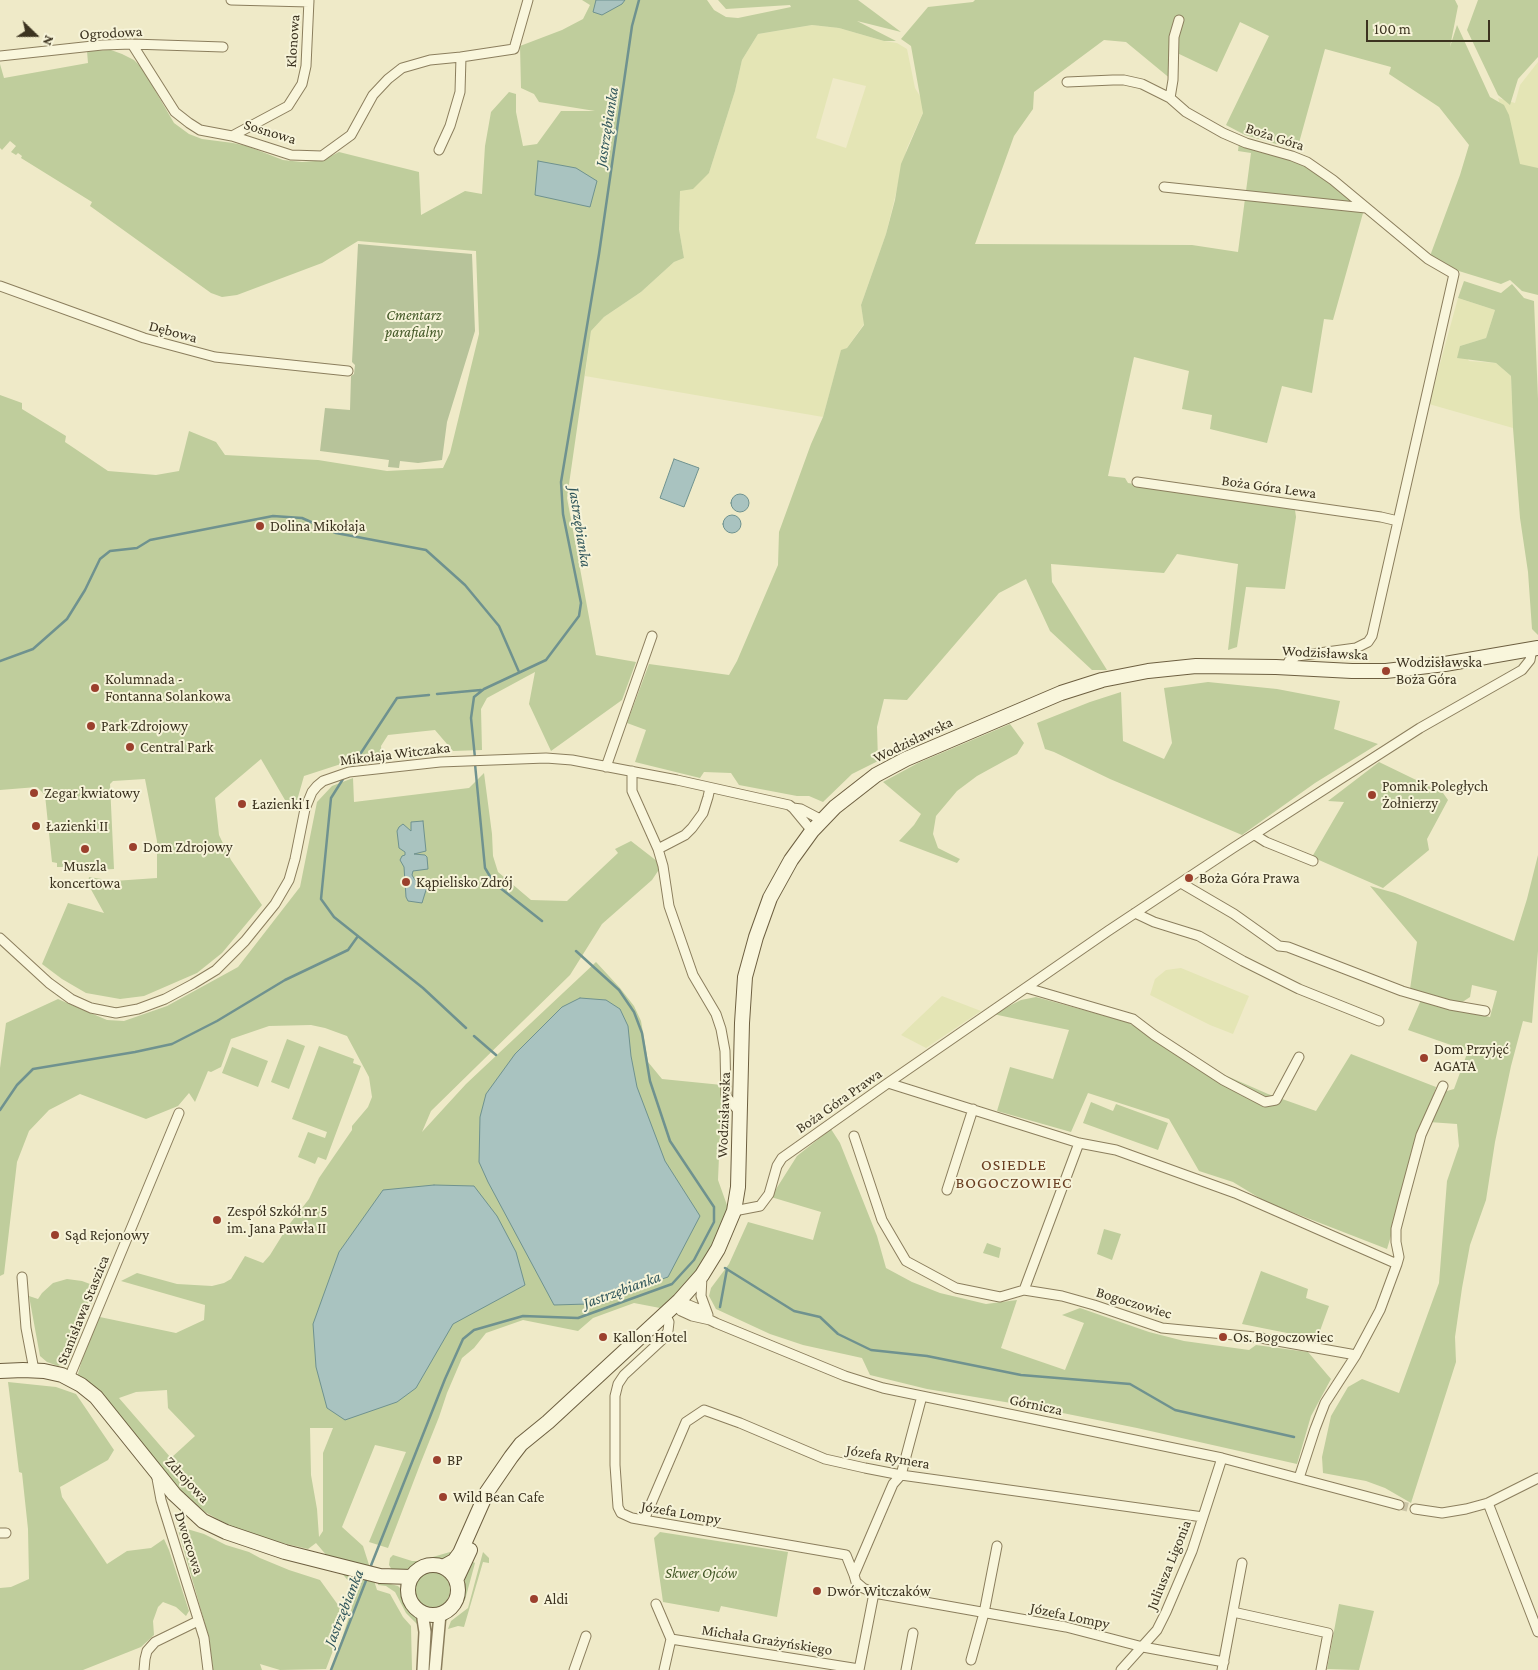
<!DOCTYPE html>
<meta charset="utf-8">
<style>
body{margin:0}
#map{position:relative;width:1538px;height:1670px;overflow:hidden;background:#efeac8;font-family:"Crimson Pro",serif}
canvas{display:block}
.north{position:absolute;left:10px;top:10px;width:50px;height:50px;-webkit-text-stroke:4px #f6f3d8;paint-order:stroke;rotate:112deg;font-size:14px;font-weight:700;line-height:20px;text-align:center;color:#3c3320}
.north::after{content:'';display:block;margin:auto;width:18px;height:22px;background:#3c3320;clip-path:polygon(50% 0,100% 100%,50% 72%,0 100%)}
.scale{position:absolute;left:1366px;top:20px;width:124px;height:22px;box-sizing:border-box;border:2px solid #3c3320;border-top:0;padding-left:6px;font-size:15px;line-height:18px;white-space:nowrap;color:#3c3320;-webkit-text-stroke:4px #f6f3d8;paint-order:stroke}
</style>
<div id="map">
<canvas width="1538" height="1670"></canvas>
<div class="north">N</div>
<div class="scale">100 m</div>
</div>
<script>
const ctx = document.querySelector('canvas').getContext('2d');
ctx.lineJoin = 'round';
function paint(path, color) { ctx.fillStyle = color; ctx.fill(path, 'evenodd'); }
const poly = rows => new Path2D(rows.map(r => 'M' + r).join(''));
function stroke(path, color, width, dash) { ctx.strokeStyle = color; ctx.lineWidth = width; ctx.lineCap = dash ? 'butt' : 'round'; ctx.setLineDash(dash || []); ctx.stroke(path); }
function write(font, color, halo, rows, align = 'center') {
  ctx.font = font + ' "Crimson Pro",serif'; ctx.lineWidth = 4; ctx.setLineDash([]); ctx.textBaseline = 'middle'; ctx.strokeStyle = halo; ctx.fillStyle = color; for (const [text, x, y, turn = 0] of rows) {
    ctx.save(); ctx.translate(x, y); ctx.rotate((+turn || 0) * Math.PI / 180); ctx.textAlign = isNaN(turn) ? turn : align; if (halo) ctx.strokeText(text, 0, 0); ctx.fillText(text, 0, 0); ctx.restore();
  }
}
paint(poly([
 [812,25,839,28,884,41,897,43,907,49,915,88,926,106,907,148,886,234,861,305,864,324,847,348,841,351,823,417,585,376,591,331,604,317,641,292,674,262,684,258,679,229,680,191,709,173,735,91,742,60,758,34],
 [833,78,866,86,846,148,816,138],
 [1538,62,1538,175,1521,170,1498,98,1515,103,1520,85],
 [1458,298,1495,310,1486,338,1460,346,1469,361,1496,363,1511,376,1513,428,1429,404],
 [1181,968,1249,996,1233,1034,1210,1025,1150,995,1155,979,1166,970],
 [942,996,981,1011,926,1048,901,1035]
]), '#e4e5b5');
paint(poly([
 [582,0,707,0,714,10,726,17,738,18,791,7,790,5,726,9,718,0,858,0,901,32,857,21,896,41,884,41,839,28,812,25,758,34,742,60,735,91,709,173,693,189,680,191,679,229,684,258,674,262,641,292,604,317,591,331,567,498,596,655,636,662,622,700,551,751,529,704,535,672,487,698,481,709,482,750,453,751,435,730,388,735,381,746,382,757,344,763,304,776,296,804,285,800,261,759,215,798,219,835,231,860,262,905,222,953,197,973,144,996,120,999,86,993,62,979,42,964,68,903,104,913,88,884,89,877,114,881,157,878,157,841,145,779,113,781,110,784,114,869,96,870,79,867,57,867,57,863,52,862,45,795,37,787,0,790,0,395,22,403,22,409,66,436,65,442,108,471,156,475,179,471,189,431,216,442,225,455,318,460,387,471,443,468,450,453,479,334,476,251,358,241,322,263,237,295,222,297,211,293,90,206,92,202,21,158,22,156,18,153,16,155,11,152,16,146,10,141,2,150,0,148,0,64,4,78,88,63,87,51,111,50,122,54,134,60,142,68,174,123,189,134,202,139,233,143,247,146,283,160,302,162,315,161,327,158,339,152,419,172,421,215,465,191,482,194,485,146,491,112,509,92,516,94,516,112,523,146,537,144,561,111,595,111,539,102,534,94,521,88,520,46,562,30,583,19,590,5],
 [975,0,1455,0,1458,6,1450,47,1457,25,1490,97,1504,105,1509,115,1520,164,1538,168,1538,295,1522,291,1510,280,1501,284,1449,268,1430,256,1460,175,1469,145,1439,107,1389,74,1391,67,1325,49,1297,150,1245,135,1226,125,1269,36,1240,22,1217,72,1175,52,1172,80,1126,42,1104,40,1034,92,1033,109,1014,136,975,244,1192,245,1238,252,1251,153,1238,151,1239,143,1301,162,1320,173,1358,204,1357,206,1363,213,1333,320,1324,319,1312,393,1282,386,1267,443,1210,429,1212,415,1182,409,1189,371,1134,357,1108,476,1125,478,1128,483,1295,510,1296,517,1285,589,1246,587,1237,647,1228,650,1238,564,1177,554,1164,573,1051,564,1052,582,1107,670,1092,670,1050,631,1026,579,999,593,907,700,884,699,877,727,878,761,852,774,823,802,809,796,797,796,739,785,731,773,704,772,700,778,635,762,646,730,627,723,649,664,729,675,737,661,778,565,779,532,811,444,823,417,841,350,847,348,864,325,861,305,886,234,895,200,901,164,923,113,911,46,901,39,928,7,973,2],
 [1478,0,1538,0,1538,57,1518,79,1510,105,1498,95,1467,30],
 [1464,281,1501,293,1512,284,1524,298,1534,301,1538,399,1538,635,1532,629,1528,572,1520,518,1513,428,1511,376,1496,363,1457,358,1460,346,1486,338,1495,310,1458,298],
 [1208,682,1277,689,1340,701,1334,729,1378,744,1315,783,1242,835,1110,779,1054,752,1045,749,1037,723,1090,702,1121,692,1123,741,1164,759,1172,743,1164,688],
 [1010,724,1024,743,1017,754,977,776,957,791,936,816,933,834,938,848,960,859,957,863,899,841,914,825,921,814,883,782,918,763],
 [1379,762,1443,793,1448,800,1427,839,1429,850,1383,888,1312,857,1344,802,1328,801],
 [484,773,492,834,493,856,498,872,531,900,567,901,618,853,615,849,631,841,662,865,652,880,602,924,570,975,431,1111,422,1132,466,1084,596,962,620,988,634,1006,641,1021,648,1062,662,1079,722,1085,718,1180,728,1208,718,1240,690,1280,660,1308,634,1303,593,1318,578,1331,523,1320,486,1333,474,1348,462,1358,447,1393,439,1417,421,1462,388,1548,369,1542,406,1452,375,1445,342,1527,363,1546,377,1590,390,1594,403,1617,411,1626,412,1670,332,1670,357,1591,316,1543,308,1549,252,1536,221,1521,205,1512,181,1493,158,1469,108,1401,77,1377,95,1316,176,1333,204,1320,205,1305,121,1281,137,1273,177,1284,212,1286,224,1283,231,1279,245,1256,263,1263,270,1255,288,1226,309,1199,319,1178,352,1130,352,1126,368,1107,372,1097,369,1077,347,1036,325,1028,311,1025,269,1026,231,1039,221,1067,211,1072,208,1071,195,1102,189,1093,178,1106,146,1119,80,1094,49,1110,29,1131,17,1162,4,1274,0,1276,0,1068,6,1023,58,999,107,1020,124,1021,167,1006,238,967,300,887,317,802,332,786,353,778,354,802,469,788],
 [167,1390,168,1408,195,1436,171,1458,119,1398,136,1392],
 [310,1428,333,1428,323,1453,323,1531,319,1537,317,1509,311,1475],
 [1538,855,1538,951,1532,1023,1523,1021,1511,1066,1495,1142,1486,1200,1470,1245,1462,1288,1455,1337,1456,1362,1411,1503,1385,1488,1366,1481,1323,1473,1322,1457,1331,1416,1348,1387,1362,1379,1399,1393,1439,1283,1447,1181,1459,1146,1457,1124,1429,1122,1443,1092,1454,1089,1468,1051,1408,1030,1421,1000,1490,1017,1497,991,1472,985,1470,997,1461,1003,1410,989,1417,942,1370,886,1395,893,1514,941,1527,899],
 [1036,997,1127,1022,1220,1073,1268,1094,1316,1111,1351,1054,1436,1087,1387,1249,1266,1202,1233,1182,1199,1171,1169,1119,1088,1093,1071,1132,997,1111,1010,1067,1053,1079,1069,1030,993,1014,1021,1000],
 [287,1039,305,1046,289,1089,271,1082],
 [319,1046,354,1059,353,1063,361,1066,326,1160,318,1157,315,1164,298,1157,308,1132,325,1138,327,1132,292,1119],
 [232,1047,268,1061,258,1087,222,1073],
 [1091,1102,1113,1111,1116,1104,1168,1123,1158,1150,1083,1123],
 [831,1129,840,1143,877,1236,886,1268,912,1282,940,1293,986,1304,1017,1300,1001,1348,1065,1370,1084,1323,1062,1315,1080,1308,1149,1332,1184,1341,1249,1350,1256,1345,1308,1352,1331,1379,1311,1416,1297,1464,1137,1428,1023,1405,927,1389,870,1375,862,1358,803,1345,770,1334,716,1309,709,1296,711,1288,729,1264,748,1222,813,1240,821,1212,771,1197,797,1156],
 [1104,1229,1121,1234,1112,1260,1097,1254],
 [987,1243,1001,1248,999,1258,983,1253],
 [1261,1271,1308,1289,1306,1298,1329,1306,1317,1339,1242,1324],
 [67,1279,82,1281,98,1287,69,1361,58,1366,47,1362,40,1356,29,1296,38,1299,42,1293,53,1283],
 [8,1382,56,1387,76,1394,114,1450,108,1460,60,1487,62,1497,107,1564,127,1551,151,1548,164,1539,169,1550,189,1611,186,1616,176,1607,163,1602,158,1607,153,1621,154,1635,141,1647,83,1670,0,1670,0,1588,11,1587,29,1579,28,1529,22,1473,19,1472],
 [177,1526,204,1534,226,1545,249,1552,260,1558,289,1570,320,1580,346,1616,326,1669,280,1670,260,1664,262,1670,213,1670,209,1638],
 [660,1532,788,1552,777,1617,721,1606,719,1612,663,1602,654,1538],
 [450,1552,456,1554,439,1562,432,1561,422,1563,407,1573,392,1570,389,1565,390,1558,393,1555,412,1561,419,1561],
 [483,1552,489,1558,489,1563,483,1562,464,1627,458,1626,448,1629,451,1621,468,1608],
 [468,1559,475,1563,465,1600,457,1611,445,1622,442,1620,455,1608,459,1599,461,1593,460,1582],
 '414 1590a18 18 0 1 1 36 0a18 18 0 1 1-36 0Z',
 [379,1581,398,1586,402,1590,410,1609,417,1615,421,1628,406,1613,395,1592,386,1586,378,1585],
 [1339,1604,1374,1611,1359,1670,1327,1669]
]), '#bfcd9c');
paint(poly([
 [358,244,472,254,475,331,447,422,442,460,418,463,400,461,399,468,388,467,389,460,320,451,325,408,350,410,351,376,354,374,355,365,352,362]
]), '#b7c39a');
const water = poly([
 [596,0,625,0,622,4,602,15,593,12,596,0],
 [538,161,576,168,597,181,590,207,535,195,538,161],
 [674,459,699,468,684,507,660,498,674,459],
 '731 503a9 9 0 1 1 18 0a9 9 0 1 1-18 0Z',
 '723 524a9 9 0 1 1 18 0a9 9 0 1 1-18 0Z',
 [423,821,426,851,414,854,425,855,427,857,428,869,413,871,412,875,415,880,426,878,431,883,426,890,422,903,408,901,406,897,404,867,400,860,402,856,405,855,405,852,399,848,397,831,399,827,403,824,411,831,411,822,423,821],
 [580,998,606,1000,620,1009,628,1026,631,1056,637,1087,665,1161,700,1216,668,1277,588,1304,554,1305,488,1182,479,1162,480,1117,486,1094,515,1054,562,1007,580,998],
 [434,1185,474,1186,497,1216,516,1252,525,1285,453,1324,416,1388,397,1402,345,1420,327,1408,316,1367,313,1324,339,1252,383,1190,434,1185]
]);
paint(water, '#a9c3c0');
stroke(water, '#6f928f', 1);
stroke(poly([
 [0,661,33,649,67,619,85,590,100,559,110,551,137,548,150,540,273,516,302,518,336,533,426,550,465,585,499,626,519,672],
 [437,694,481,690],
 [475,758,471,718,474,697,484,689,546,660,579,616,581,603,563,514,561,482,599,254,632,26,639,0],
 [475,764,485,868,494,883,542,921],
 [353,765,397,698,429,695],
 [343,779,331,798,321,899,334,917,423,988,466,1028],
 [474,1036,496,1055],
 [0,1110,17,1085,33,1069,135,1052,172,1044,217,1021,285,980,348,950,358,936],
 [725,1268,794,1311,820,1317,838,1334,871,1350,927,1356,1021,1375,1130,1384,1175,1410,1294,1437],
 [720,1307,727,1269],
 [370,1568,445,1379,463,1339,474,1330,523,1316,578,1318,672,1284,694,1260,714,1222,714,1207,670,1141,650,1081,642,1033,634,1012,619,990,576,951],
 [331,1670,367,1578]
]), '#6f928f', 2.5);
stroke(poly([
 [1399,1505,1415,1509]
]), '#cbc5a6', 9, [9, 4.5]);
const minor = poly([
 [231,0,309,2],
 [132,44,175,112,189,123,200,130,232,136,291,155,322,156,351,135,373,95,388,79,402,68,430,60,461,57,460,92,450,126,439,150],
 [0,56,102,45,132,44,223,47],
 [461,57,514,49,528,0],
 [1067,82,1113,80,1124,80,1142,84,1170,98,1186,112,1223,133,1246,143,1292,156,1307,162,1333,180,1428,259,1454,274,1372,636,1368,642,1356,648,1297,656,1289,661,1286,667],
 [1170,98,1173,80,1174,37,1179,20],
 [232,136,288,106,302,84,306,66,309,0],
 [1164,187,1366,208],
 [0,286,144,338,215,357,348,371],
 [1137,482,1381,517,1398,521],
 [606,767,652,636],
 [632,771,632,791,658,849,663,866,669,906,693,975,716,1014,721,1029,725,1051,726,1096,740,1113],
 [793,808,812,831],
 [1255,835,1266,842,1313,861],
 [658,849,685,835,692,828,703,813,708,797,710,788],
 [1181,883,1234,914,1279,946,1288,947,1402,991,1450,1005,1485,1011],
 [1135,913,1154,922,1199,936,1243,961,1299,989,1379,1021],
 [0,938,49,983,71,999,91,1008,116,1013,138,1009,165,999,193,984,216,970,245,941,275,904,289,880,295,859,305,809,312,792,317,786,323,781,349,772,440,762,546,758,572,760,677,780,789,805,793,808,801,809,822,820],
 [1027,988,1133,1019,1154,1035,1223,1080,1265,1102,1276,1100,1299,1057],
 [888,1083,1079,1143,1116,1150,1235,1193,1397,1264],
 [854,1136,882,1220,906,1261,956,1288,1000,1297,1024,1290,1062,1296,1094,1305,1162,1328,1255,1337,1356,1355],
 [947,1190,973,1109],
 [734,1211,760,1206,769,1194,777,1166,782,1158,888,1083,1108,931,1233,848,1420,728,1522,670,1530,660,1532,649],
 [22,1277,26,1328,34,1370],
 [702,1277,701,1296,708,1315],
 [1024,1290,1079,1143],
 [679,1301,701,1310,710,1320,716,1323,845,1376,883,1388,1222,1458,1399,1505],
 [675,1304,681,1311,692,1316,710,1320],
 [665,1314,669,1322,668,1331,664,1338,624,1375,618,1384,615,1396,615,1465,618,1507,621,1513,632,1518,846,1555,854,1575],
 [69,1378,179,1113],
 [156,1473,161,1500,204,1638,208,1670],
 [1299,1478,1315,1429,1325,1403,1356,1355,1380,1310,1397,1264,1399,1257,1396,1242,1396,1229,1403,1202,1421,1135,1443,1086],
 [1488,1503,1538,1632],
 [1415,1509,1442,1513,1466,1509,1488,1503,1538,1478],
 [644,1520,686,1422,704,1410,740,1423,825,1459,865,1468,901,1475,1203,1517],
 [0,1533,6,1533],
 [874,1593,1066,1627,1143,1647,1224,1662],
 [656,1604,671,1639,859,1669],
 [1233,1612,1328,1633,1321,1670],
 [971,1660,984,1613,997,1546],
 [144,1670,145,1659,147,1651,155,1642,198,1621],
 [574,1670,586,1636],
 [664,1670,671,1639],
 [859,1670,874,1593,863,1588,856,1582,854,1575,893,1484,901,1475,922,1396],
 [906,1670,913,1633],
 [1121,1670,1157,1630,1166,1612,1192,1551,1222,1458],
 [1222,1670,1242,1563]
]);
const tertiary = poly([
 [422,1612,425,1632,423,1670],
 [435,1670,440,1614]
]);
const secondary = poly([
 [0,1371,23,1370,44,1371,62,1375,81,1385,96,1397,174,1494,203,1521,226,1532,285,1552,380,1576,412,1577],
 '408 1590a25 25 0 1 1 50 0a25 25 0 1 1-50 0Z',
 [443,1567,454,1561,460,1553,487,1492,511,1457,521,1444,548,1422,679,1301,702,1275,718,1249,734,1211,738,1187,742,1023,745,977,756,937,770,898,791,860,812,831,835,807,876,775,906,759,1061,693,1102,680,1148,671,1196,666,1276,667,1352,671,1386,671,1445,664,1538,648],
 [456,1580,470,1550]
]);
stroke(minor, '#8b7e5d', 11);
stroke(tertiary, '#8b7e5d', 14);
stroke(secondary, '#6d5f40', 16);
stroke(minor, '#f9f6dc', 9);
stroke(tertiary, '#f9f6dc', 11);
stroke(secondary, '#f9f6dc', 14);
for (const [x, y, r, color] of [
 [260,526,5,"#9b402d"],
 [1386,671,5,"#9b402d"],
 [95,688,5,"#9b402d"],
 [91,726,5,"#9b402d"],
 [130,747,5,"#9b402d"],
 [34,793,5,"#9b402d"],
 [1372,795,5,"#9b402d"],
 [242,804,5,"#9b402d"],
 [36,826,5,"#9b402d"],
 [133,847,5,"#9b402d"],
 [85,849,5,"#9b402d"],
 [1189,878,5,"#9b402d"],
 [406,882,5,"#9b402d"],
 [1424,1058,5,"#9b402d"],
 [217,1220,5,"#9b402d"],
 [55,1235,5,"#9b402d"],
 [603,1337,5,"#9b402d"],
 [1223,1337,5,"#9b402d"],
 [437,1460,5,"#9b402d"],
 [443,1497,5,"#9b402d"],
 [817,1591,5,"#9b402d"],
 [534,1599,5,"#9b402d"]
]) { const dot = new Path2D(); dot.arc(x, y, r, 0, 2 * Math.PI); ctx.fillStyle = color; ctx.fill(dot); stroke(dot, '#f6f3d8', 2); }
write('15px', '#3c3320', '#f6f3d8', [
 ["Ogrodowa",111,33,-3],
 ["Klonowa",293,41,-86],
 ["Sosnowa",270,132,17],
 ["Boża Góra",1275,137,18],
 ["Dębowa",173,332,15],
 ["Boża Góra Lewa",1269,487,8],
 ["Wodzisławska",1325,653,3],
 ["Wodzisławska",913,740,-26],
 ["Mikołaja Witczaka",395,754,-7],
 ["Boża Góra Prawa",839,1101,-35],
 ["Wodzisławska",724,1115,-88],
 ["Bogoczowiec",1134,1303,17],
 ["Stanisława Staszica",83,1310,-68],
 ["Górnicza",1036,1405,12],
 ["Józefa Rymera",888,1457,10],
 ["Zdrojowa",187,1480,47],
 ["Józefa Lompy",681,1513,10],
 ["Dworcowa",189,1543,72],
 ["Juliusza Ligonia",1169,1565,-68],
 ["Józefa Lompy",1070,1616,12],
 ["Michała Grażyńskiego",767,1640,9]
]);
write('italic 15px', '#435827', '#f6f3d8', [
 ["Cmentarz",414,315],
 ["parafialny",414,332],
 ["Skwer Ojców",701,1573]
]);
write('15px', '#3c3320', '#f6f3d8', [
 ["Dolina Mikołaja",270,526],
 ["Wodzisławska",1396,662],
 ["Boża Góra",1396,679],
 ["Kolumnada -",105,679],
 ["Fontanna Solankowa",105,696],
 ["Park Zdrojowy",101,726],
 ["Central Park",140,747],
 ["Pomnik Poległych",1382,786],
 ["Żołnierzy",1382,803],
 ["Zegar kwiatowy",44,793],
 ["Łazienki I",252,804],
 ["Łazienki II",46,826],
 ["Dom Zdrojowy",143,847],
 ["Muszla",85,866,"center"],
 ["koncertowa",85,883,"center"],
 ["Boża Góra Prawa",1199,878],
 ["Kąpielisko Zdrój",416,882],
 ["Dom Przyjęć",1434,1049],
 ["AGATA",1434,1066],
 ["Zespół Szkół nr 5",227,1211],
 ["im. Jana Pawła II",227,1228],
 ["Sąd Rejonowy",65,1235],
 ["Kallon Hotel",613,1337],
 ["Os. Bogoczowiec",1233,1337],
 ["BP",447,1460],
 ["Wild Bean Cafe",453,1497],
 ["Dwór Witczaków",827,1591],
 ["Aldi",544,1599]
], 'left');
write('italic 16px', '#30565b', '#f6f3d8', [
 ["Jastrzębianka",607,127,-81],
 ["Jastrzębianka",580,527,81],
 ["Jastrzębianka",622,1290,-20],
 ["Jastrzębianka",344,1608,-68]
]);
ctx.letterSpacing = '1px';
write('16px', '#683c20', '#f6f3d8', [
 ["OSIEDLE",1014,1165],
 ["BOGOCZOWIEC",1014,1183]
]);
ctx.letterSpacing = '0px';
</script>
